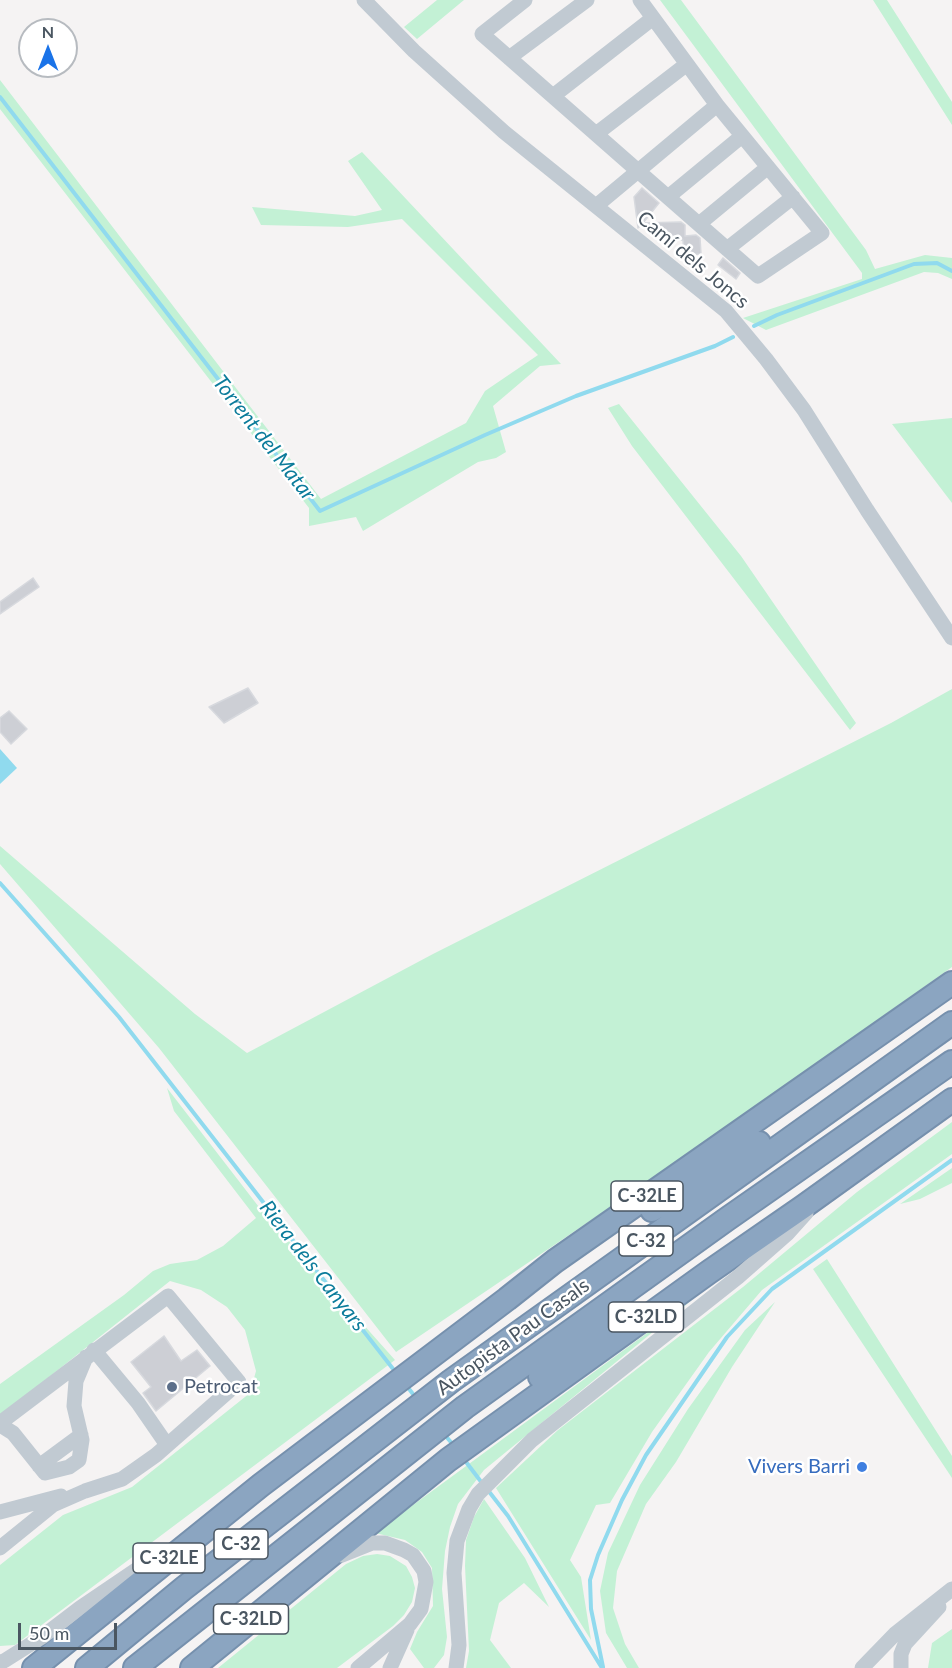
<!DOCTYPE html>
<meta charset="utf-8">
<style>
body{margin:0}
#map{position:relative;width:952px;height:1668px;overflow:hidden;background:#f5f3f3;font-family:Lato,sans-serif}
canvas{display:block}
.north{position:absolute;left:18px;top:18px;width:60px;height:60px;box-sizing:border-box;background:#fff;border:2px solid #b7bbc0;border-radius:50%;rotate:0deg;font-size:16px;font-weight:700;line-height:24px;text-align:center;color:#4a5661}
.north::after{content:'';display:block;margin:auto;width:21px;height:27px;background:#1a73e8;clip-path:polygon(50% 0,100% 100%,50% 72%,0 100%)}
.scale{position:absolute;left:18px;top:1623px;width:99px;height:27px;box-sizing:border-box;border:3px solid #4a5661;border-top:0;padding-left:8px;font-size:18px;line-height:21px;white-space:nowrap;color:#4a5661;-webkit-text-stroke:4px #fff;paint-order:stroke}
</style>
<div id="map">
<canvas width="952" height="1668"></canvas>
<div class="north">N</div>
<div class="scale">50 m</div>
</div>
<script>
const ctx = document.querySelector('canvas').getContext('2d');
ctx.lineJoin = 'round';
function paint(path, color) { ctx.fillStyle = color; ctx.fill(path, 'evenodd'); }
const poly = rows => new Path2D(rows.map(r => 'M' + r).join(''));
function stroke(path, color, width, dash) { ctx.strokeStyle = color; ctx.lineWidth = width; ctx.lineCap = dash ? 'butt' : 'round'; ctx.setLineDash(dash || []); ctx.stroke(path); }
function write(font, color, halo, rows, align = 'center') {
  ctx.font = font + ' Lato,sans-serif'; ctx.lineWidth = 5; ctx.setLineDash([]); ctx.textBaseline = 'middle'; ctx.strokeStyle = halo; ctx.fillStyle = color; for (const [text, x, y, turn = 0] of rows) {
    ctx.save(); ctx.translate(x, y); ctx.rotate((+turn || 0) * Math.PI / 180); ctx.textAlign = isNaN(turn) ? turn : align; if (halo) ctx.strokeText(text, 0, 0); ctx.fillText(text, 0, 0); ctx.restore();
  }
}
paint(poly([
 [437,0,464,0,417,39,404,27],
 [660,0,681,0,866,250,875,269,925,255,952,258,952,279,938,273,924,272,766,330,743,318,862,279,862,273],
 [873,0,887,0,952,102,952,125],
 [0,80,321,499,466,423,485,391,538,355,402,219,348,227,261,225,252,207,355,216,382,210,348,161,362,152,561,364,540,366,493,406,506,452,496,458,478,462,363,531,356,517,309,526,309,508,0,109],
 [619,404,741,556,856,723,850,730,632,446,608,408],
 [952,418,952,503,892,424],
 [952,689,952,967,683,1158,396,1352,159,1048,0,864,0,846,195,1014,247,1053,433,954,891,723],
 [167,1088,262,1211,395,1360,15,1645,0,1646,0,1565,63,1515,132,1487,250,1393,256,1371,245,1330,227,1307,201,1290,170,1281,0,1416,0,1384,124,1295,153,1271,170,1264,197,1260,223,1246,256,1218,174,1111],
 [952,1122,952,1154,762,1290,709,1352,652,1432,610,1503,596,1505,570,1560,581,1577,591,1640,496,1488,558,1430,743,1287,857,1192],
 [952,1168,952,1183,920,1199,900,1204],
 [827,1259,952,1456,952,1478,813,1269],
 [692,1300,484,1470,458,1504,450,1527,445,1551,442,1589,447,1637,444,1655,434,1668,424,1668,410,1649,417,1632,433,1606,432,1568,422,1552,405,1540,375,1533],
 [775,1302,732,1367,676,1462,646,1504,617,1571,613,1608,625,1644,639,1668,627,1668,606,1633,600,1591,608,1553,640,1485,688,1409,745,1330],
 [484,1499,525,1558,549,1607,524,1583,499,1603,490,1640,511,1668,466,1668,469,1651,465,1566,466,1540,474,1517],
 [377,1554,390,1556,406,1566,412,1577,415,1588,412,1602,404,1615,393,1626,337,1668,218,1668,346,1564,363,1556],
 [952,1629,952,1668,928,1668,932,1643]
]), '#c3f1d5');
paint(poly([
 [0,749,17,768,0,784]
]), '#90daee');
stroke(poly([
 [0,97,320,511,485,435,576,396,715,346,733,337],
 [754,326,777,315,914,264,937,263,952,271],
 [0,883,119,1017,397,1374],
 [406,1385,416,1398],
 [444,1434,455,1447],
 [463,1458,482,1483],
 [487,1489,508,1516,602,1668],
 [603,1667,591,1609,590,1580,598,1555,622,1500,646,1455,727,1337,772,1289,952,1160]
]), '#90daee', 4);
const building = poly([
 [642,188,659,203,643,223,681,222,685,225,685,236,696,235,700,238,701,254,684,255,683,240,661,241,642,225,638,228,634,197,642,188],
 [723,258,740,273,736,279,718,265,723,258],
 [33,578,39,587,0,614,0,602,33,578],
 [248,688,258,703,224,723,209,707,248,688],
 [9,711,27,729,11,744,0,732,0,718,9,711],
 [164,1336,181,1361,197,1350,210,1366,156,1411,143,1393,151,1387,131,1362,164,1336]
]);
paint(building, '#cdcfd5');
stroke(building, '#d7d9de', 1.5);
const highway = poly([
 [652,1210,759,1143],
 [540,1377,604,1326],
 [34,1668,261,1485,507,1299,555,1261,952,983],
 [87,1668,184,1588,451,1381,952,1023],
 [135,1668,465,1407,727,1219,952,1062],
 [192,1668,448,1460,709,1272,803,1207,952,1100]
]);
stroke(highway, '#7690ad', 26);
stroke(poly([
 [364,0,414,51,504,132,726,311,766,359,804,410,867,510,952,638],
 [525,0,482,34,638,171,717,105],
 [509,58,587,0],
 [553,96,653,18],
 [596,134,687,64],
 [668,197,742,136],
 [596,206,638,171,758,276,822,233,717,105,640,0],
 [699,224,768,167],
 [727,249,793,197],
 [94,1350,138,1403,167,1445],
 [0,1423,168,1296,239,1382,156,1455,122,1479,85,1491,53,1505,0,1548],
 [0,1425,13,1433,45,1473,69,1467,79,1460,82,1440,74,1406,76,1381,86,1357],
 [39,1466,81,1435],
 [0,1512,61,1496],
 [342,1555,372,1543,385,1543,404,1550,413,1555,424,1571,426,1582,421,1609,410,1624,358,1668],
 [0,1662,4,1661,42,1637,80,1608,164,1551],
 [390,1668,407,1630],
 [456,1668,459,1645,454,1573,457,1541,469,1509,478,1494,532,1440,738,1277,788,1233,806,1213],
 [862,1668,895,1634,952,1589],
 [901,1668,901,1654,905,1644,939,1607]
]), '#c1cad2', 15);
stroke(highway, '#8ba5c1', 22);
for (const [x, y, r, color] of [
 [172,1387,6,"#5c6f8a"],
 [862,1467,6,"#3f7fe0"]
]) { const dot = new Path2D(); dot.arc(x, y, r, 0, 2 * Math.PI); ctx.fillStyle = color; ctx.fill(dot); stroke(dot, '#fff', 2); }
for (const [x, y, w] of [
 [647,1196,72],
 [646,1241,54],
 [646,1317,75],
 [241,1544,54],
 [169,1558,72],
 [251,1619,75]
]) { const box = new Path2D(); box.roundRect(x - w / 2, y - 15, w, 30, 4.5); ctx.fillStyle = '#fff'; ctx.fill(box); stroke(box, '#4a5661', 1.5); }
write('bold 18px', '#4a5661', null, [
 ["C-32LE",647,1196],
 ["C-32",646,1241],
 ["C-32LD",646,1317],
 ["C-32",241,1544],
 ["C-32LE",169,1558],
 ["C-32LD",251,1619]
]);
write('20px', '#4a5661', '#fff', [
 ["Camí dels Joncs",693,260,40],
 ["Autopista Pau Casals",513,1337,-36]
]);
write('20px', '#4e5e75', '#fff', [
 ["Petrocat",184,1387]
], 'left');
write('20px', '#366cbe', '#fff', [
 ["Vivers Barri",850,1467]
], 'right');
write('italic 21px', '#0c7c9b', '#fff', [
 ["Torrent del Matar",264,438,52],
 ["Riera dels Canyars",313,1266,52]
]);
</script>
